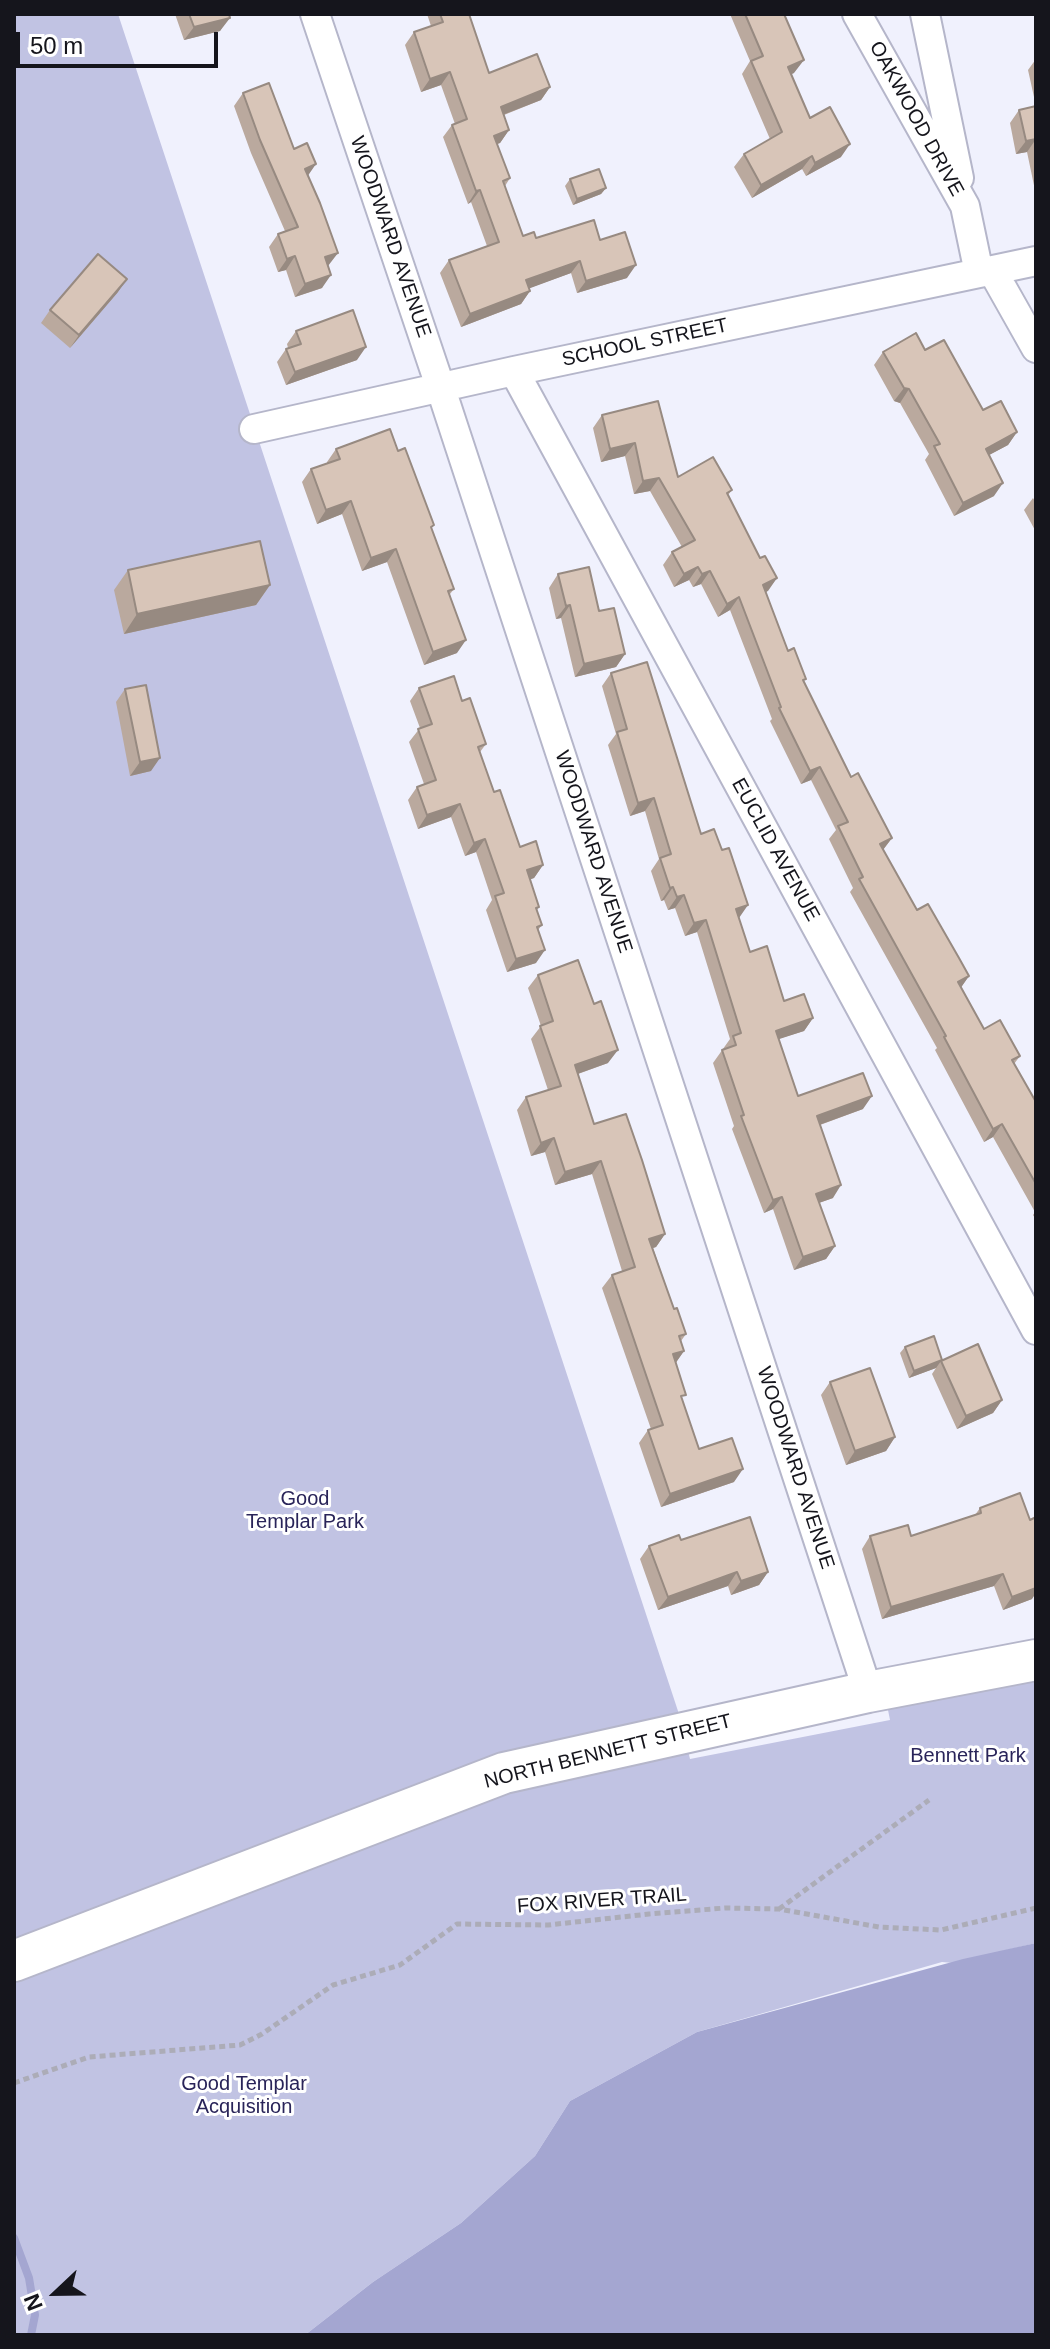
<!DOCTYPE html>
<style>
body{margin:0}
#map{position:relative;width:1050px;height:2349px;overflow:hidden;background:#f0f1fd;font-family:Helvetica,sans-serif}
canvas{display:block}
.frame{position:absolute;inset:0;border:16px solid #15151c;pointer-events:none}
.north{position:absolute;left:16px;top:2253px;width:80px;height:80px;-webkit-text-stroke:6px #fff;paint-order:stroke;rotate:248deg;font-size:22px;font-weight:700;line-height:32px;text-align:center;color:#15151c}
.north::after{content:'';display:block;margin:auto;width:28px;height:36px;background:#15151c;clip-path:polygon(50% 0,100% 100%,50% 72%,0 100%)}
.scale{position:absolute;left:16px;top:32px;width:202px;height:36px;box-sizing:border-box;border:4px solid #15151c;border-top:0;padding-left:10px;font-size:24px;line-height:28px;white-space:nowrap;color:#15151c;-webkit-text-stroke:6px #fff;paint-order:stroke}
</style>
<div id="map">
<canvas width="1050" height="2349"></canvas>
<div class="frame"></div>
<div class="north">N</div>
<div class="scale">50 m</div>
</div>
<script>
const ctx = document.querySelector('canvas').getContext('2d');
ctx.lineJoin = 'round';
function paint(path, color) { ctx.fillStyle = color; ctx.fill(path, 'evenodd'); }
const poly = rows => new Path2D(rows.map(r => 'M' + r).join(''));
function stroke(path, color, width, dash) { ctx.strokeStyle = color; ctx.lineWidth = width; ctx.lineCap = dash ? 'butt' : 'round'; ctx.setLineDash(dash || []); ctx.stroke(path); }
function write(font, color, halo, rows, align = 'center') {
  ctx.font = font + ' Helvetica,sans-serif'; ctx.lineWidth = 6; ctx.setLineDash([]); ctx.textBaseline = 'middle'; ctx.strokeStyle = halo; ctx.fillStyle = color; for (const [text, x, y, turn = 0] of rows) {
    ctx.save(); ctx.translate(x, y); ctx.rotate((+turn || 0) * Math.PI / 180); ctx.textAlign = isNaN(turn) ? turn : align; if (halo) ctx.strokeText(text, 0, 0); ctx.fillText(text, 0, 0); ctx.restore();
  }
}
paint(poly([
 [14,14,118,14,679,1714,690,1759,890,1720,886,1700,1036,1672,1036,1943,953,1963,942,1962,697,2032,570,2101,535,2156,461,2223,373,2282,305,2335,14,2335]
]), '#c1c3e3');
paint(poly([
 [1036,1943,1036,2335,305,2335,373,2282,461,2223,535,2156,570,2101,697,2032,963,1959]
]), '#a4a6d1');
stroke(poly([
 [14,2238,29,2278,35,2315,31,2335]
]), '#a4a6d1', 8);
const minor = poly([
 [315,14,441,389,868,1692],
 [857,14,965,206,979,273],
 [925,14,959,178],
 [992,270,1036,348],
 [514,371,1036,1330],
 [254,429,514,371,1036,261]
]);
const secondary = poly([
 [14,1961,504,1773,868,1692,1036,1660]
]);
stroke(minor, '#b5b6ca', 32);
stroke(secondary, '#b5b6ca', 44);
stroke(poly([
 [779,1909,929,1800],
 [14,2083,89,2057,240,2045,262,2034,333,1985,400,1965,457,1924,548,1925,649,1914,725,1908,779,1909,879,1927,941,1930,1036,1908]
]), '#acacb7', 5, [6, 4]);
stroke(minor, '#fff', 28);
stroke(secondary, '#fff', 40);
paint(poly([
 [175,14,229,14,220,31,184,40],
 [427,14,469,14,489,73,550,87,541,100,504,115,509,130,500,143,497,144,510,178,505,186,523,236,536,238,600,240,627,278,577,293,571,273,529,288,530,291,521,304,461,327,440,273,449,260,487,246,471,202,468,204,443,137,452,125,455,124,441,85,421,92,405,45,414,32,431,26],
 [730,14,784,14,794,73,791,74,810,118,841,157,806,176,802,169,752,198,734,167,744,154,770,139,742,74,750,61],
 [1036,59,1036,195,1027,152,1016,154,1010,123,1019,110,1036,106,1028,70],
 [243,93,294,149,308,175,328,266,322,288,295,297,286,270,278,272,269,247,278,234,285,231,251,153,234,106],
 [570,179,606,188,601,194,573,205,565,186],
 [118,292,70,348,41,323,50,310],
 [296,331,357,360,286,385,277,362,286,349,288,348,287,344],
 [925,350,983,410,1017,432,1008,445,989,455,994,496,954,516,925,460,929,454,900,403,894,401,874,365,883,352],
 [602,415,678,477,732,490,728,495,760,558,777,578,766,592,788,651,851,777,892,838,883,850,917,910,969,976,961,987,984,1029,1020,1056,1014,1064,1036,1102,1036,1220,1033,1215,1035,1212,993,1137,984,1142,935,1050,937,1048,850,892,853,888,829,839,836,830,811,780,801,784,770,721,772,719,730,610,718,617,701,584,693,587,689,580,674,587,663,565,672,552,682,547,650,491,634,494,625,456,601,462,593,428],
 [336,449,398,451,434,525,431,529,454,589,450,594,457,653,424,665,387,562,362,571,342,514,317,524,302,482,311,469,327,463,327,462],
 [1033,498,1036,503,1036,532,1024,510],
 [128,570,270,585,256,605,124,634,114,590],
 [558,574,599,611,625,654,616,667,575,677,561,618,556,619,549,588],
 [611,673,701,834,739,918,750,952,784,1001,813,1018,804,1031,778,1039,798,1096,863,1109,820,1125,833,1198,819,1203,835,1246,826,1259,794,1270,773,1209,764,1213,732,1129,734,1126,713,1063,730,1039,697,932,685,936,675,908,668,910,664,900,661,901,651,871,659,859,645,811,630,816,608,745,616,734,602,686],
 [419,688,462,701,486,744,480,752,494,792,520,847,543,865,534,878,530,879,539,907,537,910,542,925,538,930,536,963,507,972,486,910,492,900,476,852,465,856,451,817,418,829,408,800,417,787,424,784,409,742,420,728,410,701],
 [125,689,151,771,130,776,116,702],
 [538,975,608,1063,578,1074,594,1124,665,1234,656,1247,653,1248,674,1309,686,1334,681,1341,684,1351,676,1362,682,1400,699,1449,734,1482,661,1507,639,1443,648,1430,651,1429,602,1288,612,1275,622,1271,592,1174,555,1185,545,1152,531,1156,517,1110,526,1097,548,1090,531,1039,541,1026,528,988],
 [905,1347,942,1360,1002,1400,993,1413,957,1429,932,1374,936,1368,909,1378,900,1353],
 [830,1382,895,1437,886,1451,846,1465,821,1395],
 [980,1508,1032,1599,1003,1610,994,1586,882,1619,862,1549,870,1536,911,1536,975,1515],
 [681,1540,768,1572,759,1585,731,1595,728,1586,658,1610,640,1559,649,1546]
]), '#baa99e');
paint(poly([
 [230,18,220,31,184,40,194,27],
 [804,60,794,73,778,80,788,67],
 [450,72,441,85,421,92,430,79],
 [550,87,541,100,492,119,501,107],
 [509,130,500,143,485,148,494,136],
 [1036,139,1027,152,1016,154,1026,141],
 [850,144,841,157,806,176,815,163],
 [812,156,802,169,752,198,761,185],
 [316,164,307,177,305,169],
 [606,188,601,194,573,205,577,199],
 [480,190,471,202,468,204,476,191],
 [338,253,328,266,325,257],
 [295,256,286,270,278,272,287,259],
 [580,261,571,273,517,293,526,280],
 [636,265,627,278,577,293,586,281],
 [331,275,322,288,295,297,305,284],
 [127,279,118,292,70,348,79,335],
 [530,291,521,304,461,327,470,314],
 [366,347,357,360,286,385,295,372],
 [904,388,909,389,900,403,894,401],
 [1017,432,1008,445,976,462,986,449],
 [635,443,625,456,601,462,610,449],
 [659,478,650,491,634,494,643,481],
 [1003,483,994,496,954,516,963,503],
 [351,501,342,514,317,524,326,510],
 [396,549,387,562,362,571,371,558],
 [698,567,689,580,674,587,684,574],
 [710,571,701,584,693,587,702,574],
 [777,578,768,591,754,598,763,585],
 [270,585,256,605,124,634,137,614],
 [739,597,730,610,718,617,727,604],
 [570,605,561,618,556,619,566,606],
 [466,640,457,653,424,665,433,652],
 [625,654,616,667,575,677,584,664],
 [160,758,151,771,130,776,140,762],
 [820,767,811,780,801,784,810,771],
 [654,798,645,811,630,816,638,803],
 [460,804,451,817,418,829,427,815],
 [892,838,882,851,880,844],
 [485,839,476,852,465,856,474,843],
 [543,865,534,878,518,884,527,870],
 [673,887,664,900,661,901,670,888],
 [684,895,675,908,668,910,677,897],
 [748,905,739,918,736,909],
 [706,920,697,932,685,936,694,923],
 [545,950,536,963,507,972,516,959],
 [969,976,960,989,958,982],
 [813,1018,804,1031,767,1043,776,1031],
 [618,1050,608,1063,566,1078,575,1065],
 [872,1096,863,1109,808,1129,817,1116],
 [1002,1124,993,1137,984,1142,993,1129],
 [554,1138,545,1152,531,1156,541,1143],
 [601,1161,592,1174,555,1185,565,1172],
 [841,1185,833,1198,807,1207,816,1194],
 [782,1197,773,1209,764,1213,773,1200],
 [665,1234,656,1247,640,1252,649,1239],
 [835,1246,826,1259,794,1270,803,1257],
 [684,1351,675,1364,673,1354],
 [941,1361,936,1368,909,1378,914,1371],
 [1002,1400,993,1413,957,1429,966,1416],
 [895,1437,886,1451,846,1465,855,1451],
 [743,1469,734,1482,661,1507,670,1494],
 [737,1572,728,1586,658,1610,668,1597],
 [768,1572,759,1585,731,1595,741,1581],
 [1003,1574,994,1586,882,1619,891,1607],
 [1036,1588,1036,1593,1032,1599,1003,1610,1012,1597]
]), '#978a81');
const building = poly([
 [189,14,229,14,230,18,194,27,189,14],
 [440,14,469,14,489,73,537,54,550,87,501,107,509,130,494,136,510,178,503,181,523,236,534,232,536,238,594,220,600,240,625,232,636,265,586,281,580,261,526,280,530,291,470,314,449,260,499,242,480,190,476,191,452,125,467,119,450,72,430,79,414,32,443,22,440,14],
 [745,14,784,14,804,60,788,67,810,118,830,107,850,144,815,163,812,156,761,185,744,154,782,132,751,61,763,56,745,14],
 [269,83,294,149,307,143,316,164,305,169,320,203,338,253,325,257,331,275,305,284,295,256,287,259,278,234,298,227,260,140,243,93,269,83],
 [1036,106,1036,139,1026,141,1019,110,1036,106],
 [599,169,606,188,577,199,570,179,599,169],
 [98,254,127,279,79,335,50,310,98,254],
 [353,310,366,347,295,372,286,349,301,344,296,331,353,310],
 [916,333,925,350,944,340,983,410,1001,401,1017,432,986,449,1003,483,963,503,934,446,940,444,909,389,904,388,883,352,916,333],
 [658,401,678,477,713,457,732,490,727,493,760,558,765,556,777,578,763,585,788,651,794,648,806,679,803,680,851,777,858,773,892,838,880,844,917,910,928,904,959,958,969,976,958,982,984,1029,1000,1020,1020,1056,1012,1060,1036,1102,1036,1184,1002,1124,993,1129,944,1037,946,1036,859,879,863,877,838,826,848,822,820,767,810,771,779,708,781,707,739,597,727,604,710,571,702,574,698,567,684,574,672,552,695,540,659,478,643,481,635,443,610,449,602,415,658,401],
 [390,429,398,451,405,448,434,525,431,527,454,589,448,591,466,640,433,652,396,549,371,558,351,501,326,510,311,469,340,459,336,449,390,429],
 [260,541,270,585,137,614,128,570,260,541],
 [589,567,599,611,614,608,625,654,584,664,570,605,566,606,558,574,589,567],
 [647,662,701,834,714,829,722,850,729,848,748,905,736,909,750,952,767,946,784,1001,804,994,813,1018,776,1031,798,1096,863,1073,872,1096,817,1116,841,1185,816,1194,835,1246,803,1257,782,1197,773,1200,741,1116,744,1115,722,1050,736,1045,733,1036,741,1033,706,920,694,923,684,895,677,897,673,887,670,888,660,858,671,854,654,798,638,803,617,732,627,729,611,673,647,662],
 [454,676,462,701,470,698,486,744,478,747,494,792,500,790,520,847,536,841,543,865,527,870,539,907,536,908,542,925,537,927,545,950,516,959,495,896,504,893,485,839,474,843,460,804,427,815,417,787,436,780,418,729,432,724,419,688,454,676],
 [146,685,160,758,140,762,125,689,146,685],
 [578,960,594,1004,601,1001,618,1050,575,1065,594,1124,626,1114,642,1160,665,1234,649,1239,674,1309,677,1308,686,1334,679,1336,684,1351,673,1354,686,1395,681,1396,699,1449,732,1438,743,1469,670,1494,648,1430,663,1425,612,1275,635,1267,601,1161,565,1172,554,1138,541,1143,526,1097,561,1086,540,1026,553,1021,538,975,578,960],
 [934,1336,942,1360,914,1371,905,1347,934,1336],
 [978,1344,1002,1400,966,1416,941,1361,978,1344],
 [870,1368,895,1437,855,1451,830,1382,870,1368],
 [1020,1493,1030,1520,1036,1517,1036,1588,1012,1597,1003,1574,891,1607,870,1536,908,1525,911,1536,981,1513,980,1508,1020,1493],
 [750,1517,768,1572,741,1581,737,1572,668,1597,649,1546,679,1535,681,1540,750,1517]
]);
paint(building, '#d8c5b8');
stroke(building, '#978a81', 2);
write('20px', '#15151c', '#fff', [
 ["OAKWOOD DRIVE",916,119,61],
 ["WOODWARD AVENUE",390,237,71],
 ["SCHOOL STREET",645,343,-12],
 ["EUCLID AVENUE",775,850,61],
 ["WOODWARD AVENUE",593,852,72],
 ["WOODWARD AVENUE",795,1468,72],
 ["NORTH BENNETT STREET",608,1752,-14],
 ["FOX RIVER TRAIL",602,1901,-4]
]);
write('20px', '#292459', '#fff', [
 ["Good",305,1499],
 ["Templar Park",305,1522],
 ["Bennett Park",968,1756],
 ["Good Templar",244,2084],
 ["Acquisition",244,2107]
]);
</script>
